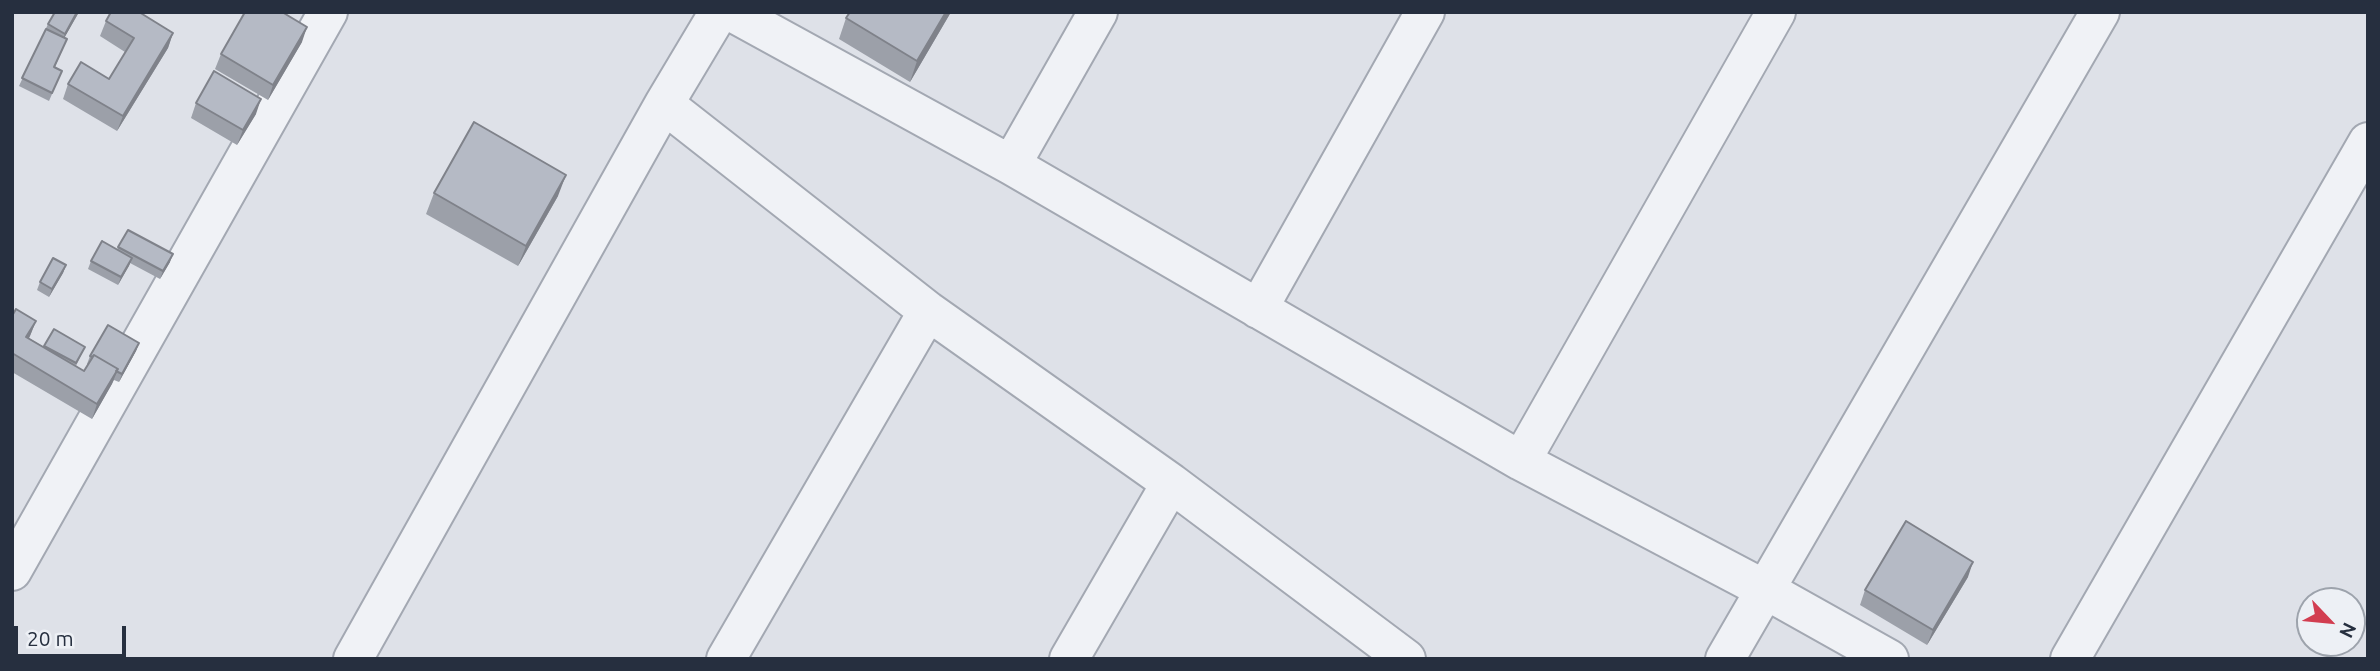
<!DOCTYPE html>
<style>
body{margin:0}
#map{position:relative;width:2380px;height:671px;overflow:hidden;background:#dee1e8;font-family:Ubuntu,sans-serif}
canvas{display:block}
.frame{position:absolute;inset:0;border:14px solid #262f3f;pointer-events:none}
.north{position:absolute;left:2296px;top:587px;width:70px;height:70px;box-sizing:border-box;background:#edf0f5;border:2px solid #9da3ac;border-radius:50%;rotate:116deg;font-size:19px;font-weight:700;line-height:28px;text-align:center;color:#262f3f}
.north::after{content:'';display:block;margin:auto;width:24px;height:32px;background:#d23d50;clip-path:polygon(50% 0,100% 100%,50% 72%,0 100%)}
.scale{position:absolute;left:14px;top:626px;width:112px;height:32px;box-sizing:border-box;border:4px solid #262f3f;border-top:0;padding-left:9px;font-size:21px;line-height:24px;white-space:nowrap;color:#262f3f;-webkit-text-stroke:5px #edf0f5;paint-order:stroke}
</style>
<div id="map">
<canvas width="2380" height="671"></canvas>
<div class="frame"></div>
<div class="north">N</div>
<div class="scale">20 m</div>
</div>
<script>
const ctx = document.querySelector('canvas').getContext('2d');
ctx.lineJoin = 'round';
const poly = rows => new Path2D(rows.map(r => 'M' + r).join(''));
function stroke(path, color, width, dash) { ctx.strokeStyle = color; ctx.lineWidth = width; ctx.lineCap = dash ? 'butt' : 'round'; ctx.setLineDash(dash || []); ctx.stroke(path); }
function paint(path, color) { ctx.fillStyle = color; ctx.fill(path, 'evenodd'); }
const minor = poly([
 [732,12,1011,165,1521,461,1764,589,1889,659],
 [664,104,928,311,1171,483,1406,659],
 [1011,165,1098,12],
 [1258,309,1425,12],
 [1521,461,1776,12],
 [12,571,328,12],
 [353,659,664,104,719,12],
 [726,659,928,311],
 [1069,659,1171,483],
 [1725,659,2100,12],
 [2070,659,2368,142]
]);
stroke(minor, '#a3a8b2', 42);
stroke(minor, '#f0f2f6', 38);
paint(poly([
 [79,12,64,38,67,39,55,67,62,71,49,101,19,86,48,24],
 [850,12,951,12,910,82,839,39,846,18],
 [106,21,173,33,168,48,117,131,63,99,68,84,109,79,125,52,100,36],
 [302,42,268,100,215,69,221,54],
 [196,103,256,114,237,145,191,118],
 [434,193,558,196,518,266,426,214],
 [118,247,170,262,160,279,130,263,118,285,88,269,91,261,117,250],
 [66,265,63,273,49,297,37,290,40,282],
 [12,316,36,321,29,338,44,347,85,347,76,366,84,371,88,365,87,364,90,356,139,343,136,351,119,382,114,380,92,419,12,372],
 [1968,577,1927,645,1860,605,1865,590]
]), '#9ca0a9');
paint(poly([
 [77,12,79,12,62,42,65,34],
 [946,12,951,12,910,82,917,61],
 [307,27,302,42,268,100,273,85],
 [173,33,168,48,117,131,123,116],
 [261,99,256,114,237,145,243,130],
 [566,175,558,196,518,266,526,246],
 [173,254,170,262,160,279,163,271],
 [132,258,129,266,118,285,121,277],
 [66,265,63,273,49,297,52,289],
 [36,321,30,336,21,352,26,337],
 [139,343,136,351,119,382,122,374],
 [118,369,112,384,92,419,97,404],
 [1973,562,1968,577,1927,645,1933,630]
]), '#7f828a');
const building = poly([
 [55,12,77,12,65,34,48,24,55,12],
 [111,12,139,12,173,33,123,116,68,84,81,62,109,79,134,38,106,21,111,12],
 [245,12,282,12,307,27,273,85,221,54,245,12],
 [850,12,946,12,917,61,846,18,850,12],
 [46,29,67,39,54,67,62,71,52,93,22,78,46,29],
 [214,71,261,99,243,130,196,103,214,71],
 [474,122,566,175,526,246,434,193,474,122],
 [128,230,173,254,163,271,118,247,128,230],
 [102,241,132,258,121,277,91,261,102,241],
 [53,258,66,265,52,289,40,282,53,258],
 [16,309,36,321,26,337,84,371,94,355,118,369,97,404,12,353,12,316,16,309],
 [108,325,139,343,122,374,116,371,118,369,94,355,92,357,90,356,108,325],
 [54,329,85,347,76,363,44,346,54,329],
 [1906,521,1973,562,1933,630,1865,590,1906,521]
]);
paint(building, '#b5bac5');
stroke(building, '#7f828a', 2);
</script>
